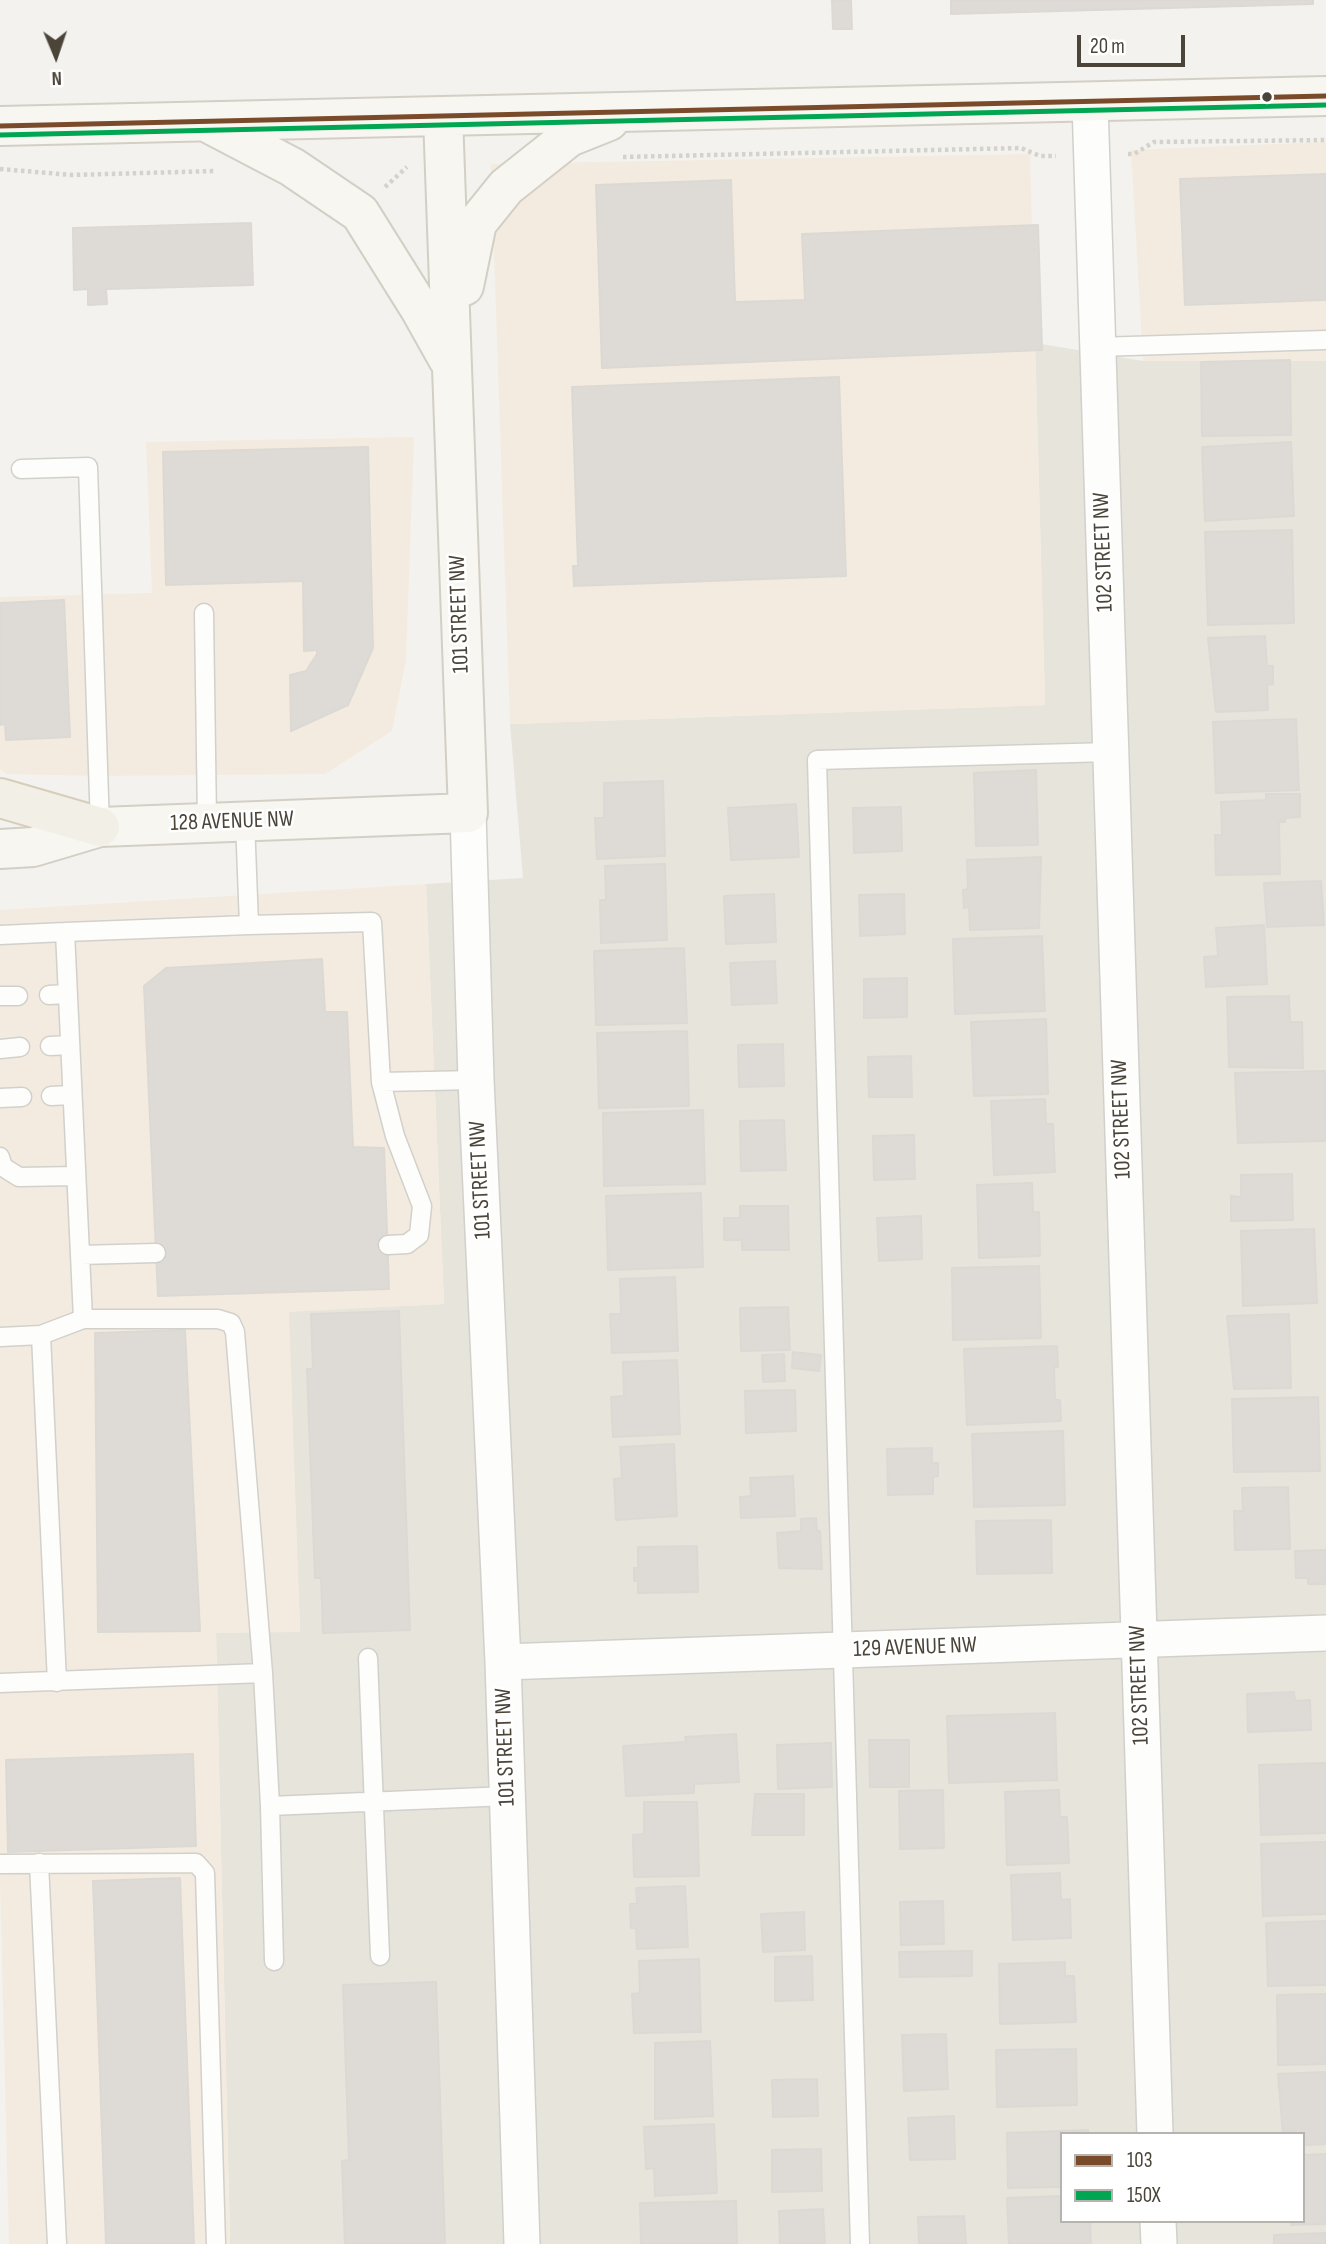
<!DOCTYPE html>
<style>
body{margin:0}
#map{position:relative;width:1326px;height:2244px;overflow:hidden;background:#f4f2ee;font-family:"Sofia Sans Condensed",sans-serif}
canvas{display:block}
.legend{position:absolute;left:1060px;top:2132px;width:245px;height:91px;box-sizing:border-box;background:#fff;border:2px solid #b7b4b0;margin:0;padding:9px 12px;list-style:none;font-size:21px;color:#4b4439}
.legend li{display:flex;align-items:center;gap:14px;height:35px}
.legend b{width:35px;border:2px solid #b7b4b0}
.north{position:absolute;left:21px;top:21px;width:70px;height:70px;-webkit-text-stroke:5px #fff;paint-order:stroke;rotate:178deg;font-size:19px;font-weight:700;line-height:28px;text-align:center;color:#4b4439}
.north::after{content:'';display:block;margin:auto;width:24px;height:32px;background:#4b4439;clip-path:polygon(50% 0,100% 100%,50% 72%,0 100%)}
.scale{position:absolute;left:1077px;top:35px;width:108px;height:32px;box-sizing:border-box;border:4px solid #4b4439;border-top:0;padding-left:9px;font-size:21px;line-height:24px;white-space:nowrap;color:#4b4439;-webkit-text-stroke:5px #fff;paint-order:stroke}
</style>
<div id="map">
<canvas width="1326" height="2244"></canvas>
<ul class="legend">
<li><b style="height:9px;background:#7a4b2a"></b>103</li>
<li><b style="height:9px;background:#00a651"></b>150X</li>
</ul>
<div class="north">N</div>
<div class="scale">20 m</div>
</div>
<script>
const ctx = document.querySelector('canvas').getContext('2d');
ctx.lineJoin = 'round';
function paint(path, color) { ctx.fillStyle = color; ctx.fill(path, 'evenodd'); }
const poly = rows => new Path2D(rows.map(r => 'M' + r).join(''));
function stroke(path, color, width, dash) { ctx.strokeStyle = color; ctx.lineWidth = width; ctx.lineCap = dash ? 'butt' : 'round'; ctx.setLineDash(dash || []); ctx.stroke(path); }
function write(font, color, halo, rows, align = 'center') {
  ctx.font = font + ' "Sofia Sans Condensed",sans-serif'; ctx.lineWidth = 5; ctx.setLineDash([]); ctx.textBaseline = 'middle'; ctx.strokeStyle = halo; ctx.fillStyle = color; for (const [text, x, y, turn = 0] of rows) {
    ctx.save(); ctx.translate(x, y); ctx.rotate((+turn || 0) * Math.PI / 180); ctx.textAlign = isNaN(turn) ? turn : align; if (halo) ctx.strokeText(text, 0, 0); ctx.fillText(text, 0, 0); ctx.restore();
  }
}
paint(poly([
 [1035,343,1143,361,1326,361,1326,2244,230,2244,216,1633,300,1631,288,1311,444,1304,426,884,523,878,510,724,1045,705],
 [1062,2134,1303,2134,1303,2221,1062,2221]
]), '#e7e4dc');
paint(poly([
 [1326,142,1326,361,1143,361,1131,150],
 [1030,154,1045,705,510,724,491,164],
 [414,437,406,660,392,731,325,774,99,776,7,774,0,769,0,597,152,593,146,442],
 [426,884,444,1304,289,1312,300,1632,216,1633,230,2244,9,2244,0,1883,0,910]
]), '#f3ebdf');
const building = poly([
 [832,0,851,0,852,29,833,29,832,0],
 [951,0,1313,0,1313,4,951,14,951,0],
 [1326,174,1326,300,1185,305,1180,179,1326,174],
 [731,180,735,302,805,300,802,234,1038,225,1042,350,602,368,596,185,731,180],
 [251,223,253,285,106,289,107,304,88,305,88,289,74,290,73,228,251,223],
 [1290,360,1291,435,1202,436,1201,362,1290,360],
 [839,377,846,576,574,586,573,566,578,566,572,387,839,377],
 [1291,442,1294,516,1205,521,1202,447,1291,442],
 [368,447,373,648,348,705,291,731,290,675,306,671,317,654,317,650,304,651,303,581,166,585,163,452,368,447],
 [1292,530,1294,623,1208,625,1205,532,1292,530],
 [64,600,70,737,6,740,5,724,0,725,1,603,64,600],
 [1265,636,1267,666,1273,666,1273,684,1267,685,1268,710,1216,712,1208,638,1265,636],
 [1296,719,1299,790,1216,793,1213,722,1296,719],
 [1036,770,1038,845,976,846,974,773,1036,770],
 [663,781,665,856,597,859,595,818,604,818,604,783,663,781],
 [1266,794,1300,794,1300,817,1285,818,1285,822,1279,822,1280,874,1216,875,1215,835,1222,835,1221,802,1266,800,1266,794],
 [796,804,799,857,731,860,728,808,796,804],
 [901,807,902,851,854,853,853,808,901,807],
 [1041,857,1039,928,970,930,969,907,964,908,963,890,968,889,967,860,1041,857],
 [665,864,667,940,601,943,600,900,606,900,605,866,665,864],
 [1321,881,1324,925,1267,927,1264,883,1321,881],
 [774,894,776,942,726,944,724,896,774,894],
 [904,894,905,934,860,936,859,895,904,894],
 [1264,925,1267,984,1206,987,1204,957,1218,956,1216,928,1264,925],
 [1042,936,1045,1011,955,1014,953,939,1042,936],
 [684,948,687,1023,596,1025,594,951,684,948],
 [322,959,325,1012,347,1012,353,1147,384,1148,389,1289,158,1296,144,986,166,968,322,959],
 [775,961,777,1003,732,1005,730,963,775,961],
 [907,978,907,1017,864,1018,864,979,907,978],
 [1289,996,1290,1022,1302,1022,1303,1068,1229,1067,1227,997,1289,996],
 [1046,1019,1048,1094,974,1096,971,1022,1046,1019],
 [687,1031,689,1106,599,1108,597,1033,687,1031],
 [783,1044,784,1086,739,1087,738,1045,783,1044],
 [911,1056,912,1097,869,1097,868,1057,911,1056],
 [1325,1071,1326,1141,1238,1143,1235,1073,1325,1071],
 [1045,1099,1046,1124,1053,1124,1055,1172,994,1175,991,1101,1045,1099],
 [703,1110,705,1184,604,1186,603,1113,703,1110],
 [784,1120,786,1170,741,1171,740,1121,784,1120],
 [914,1135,915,1179,874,1180,873,1136,914,1135],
 [1292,1174,1293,1220,1231,1221,1231,1196,1241,1197,1241,1175,1292,1174],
 [1032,1183,1033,1212,1039,1212,1040,1256,979,1258,977,1185,1032,1183],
 [701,1193,703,1267,608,1270,606,1196,701,1193],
 [740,1206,788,1206,789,1250,742,1250,742,1240,724,1240,724,1218,740,1218,740,1206],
 [921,1216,922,1259,879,1261,877,1218,921,1216],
 [1314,1229,1317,1303,1243,1306,1241,1231,1314,1229],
 [1039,1266,1041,1338,953,1340,952,1268,1039,1266],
 [675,1277,678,1351,612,1353,610,1314,621,1314,620,1279,675,1277],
 [788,1307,790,1350,741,1351,740,1308,788,1307],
 [399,1311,410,1630,323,1633,321,1578,315,1578,307,1369,313,1369,311,1314,399,1311],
 [1289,1314,1291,1388,1234,1389,1227,1316,1289,1314],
 [185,1330,200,1631,98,1632,95,1333,185,1330],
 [1057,1346,1058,1367,1054,1367,1055,1400,1060,1400,1061,1421,967,1425,964,1349,1057,1346],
 [793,1352,821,1355,819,1371,792,1368,793,1352],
 [784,1354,785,1381,763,1382,762,1355,784,1354],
 [677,1360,680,1434,613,1437,611,1397,624,1396,623,1362,677,1360],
 [795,1390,796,1431,746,1433,745,1391,795,1390],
 [1318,1397,1320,1471,1234,1472,1232,1399,1318,1397],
 [1063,1431,1065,1505,974,1507,972,1434,1063,1431],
 [674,1444,677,1516,616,1520,614,1479,622,1478,620,1447,674,1444],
 [932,1448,932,1463,938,1463,938,1476,933,1477,933,1494,888,1495,887,1449,932,1448],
 [793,1476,795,1516,741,1518,740,1497,751,1496,750,1478,793,1476],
 [1288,1487,1290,1549,1235,1550,1234,1511,1243,1511,1242,1488,1288,1487],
 [816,1518,817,1531,820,1531,822,1569,779,1568,777,1533,801,1531,801,1519,816,1518],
 [1051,1520,1052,1573,977,1574,976,1521,1051,1520],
 [697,1546,698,1592,638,1593,638,1581,634,1581,634,1568,638,1568,638,1547,697,1546],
 [1326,1550,1326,1584,1308,1584,1308,1578,1296,1578,1295,1551,1326,1550],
 [1294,1692,1295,1701,1310,1700,1311,1730,1248,1732,1247,1694,1294,1692],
 [1055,1713,1057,1780,949,1783,947,1716,1055,1713],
 [736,1734,739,1782,694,1784,694,1793,626,1796,623,1746,686,1742,685,1737,736,1734],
 [869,1740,909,1740,909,1787,870,1787,869,1740],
 [831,1743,832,1787,778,1789,777,1745,831,1743],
 [193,1754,196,1846,8,1852,6,1760,193,1754],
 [1326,1763,1326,1833,1261,1835,1259,1765,1326,1763],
 [943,1790,944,1848,900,1849,899,1791,943,1790],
 [1059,1790,1060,1817,1067,1817,1069,1863,1007,1865,1005,1792,1059,1790],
 [755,1794,804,1794,804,1835,752,1835,755,1794],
 [644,1802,697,1802,699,1876,634,1877,633,1835,644,1834,644,1802],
 [1326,1842,1326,1914,1263,1916,1261,1844,1326,1842],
 [1060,1873,1061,1900,1070,1899,1071,1938,1013,1940,1011,1875,1060,1873],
 [180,1878,194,2244,106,2244,93,1881,180,1878],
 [685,1886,688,1947,637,1949,636,1928,631,1928,630,1904,637,1904,636,1888,685,1886],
 [943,1901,944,1944,901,1945,900,1902,943,1901],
 [804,1912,805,1950,763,1952,761,1914,804,1912],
 [1326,1921,1326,1985,1268,1986,1266,1923,1326,1921],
 [972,1951,972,1976,900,1977,899,1952,972,1951],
 [812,1956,813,2000,775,2001,775,1957,812,1956],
 [699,1959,701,2032,634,2033,632,1994,640,1993,639,1961,699,1959],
 [1065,1962,1065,1976,1074,1976,1076,2022,1000,2024,999,1964,1065,1962],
 [436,1982,445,2244,345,2244,342,2161,349,2160,343,1985,436,1982],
 [1326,1994,1326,2064,1278,2065,1277,1995,1326,1994],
 [946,2034,948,2089,904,2091,902,2035,946,2034],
 [710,2041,713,2116,655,2119,655,2043,710,2041],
 [1076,2049,1077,2105,997,2107,996,2050,1076,2049],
 [1326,2072,1326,2144,1303,2145,1303,2134,1283,2134,1278,2074,1326,2072],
 [817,2079,818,2116,773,2117,772,2080,817,2079],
 [954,2116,955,2159,910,2160,908,2118,954,2116],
 [714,2124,717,2193,655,2196,654,2168,646,2169,644,2127,714,2124],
 [1088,2130,1088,2134,1062,2134,1062,2187,1008,2188,1007,2133,1088,2130],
 [821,2149,822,2191,772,2192,772,2150,821,2149],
 [1326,2154,1326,2224,1291,2225,1291,2221,1303,2221,1303,2155,1326,2154],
 [1062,2196,1062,2221,1090,2221,1091,2244,1009,2244,1007,2198,1062,2196],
 [736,2201,737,2244,641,2244,640,2203,736,2201],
 [823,2209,825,2244,780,2244,779,2211,823,2209],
 [964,2216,966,2244,919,2244,918,2217,964,2216],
 [1326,2233,1326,2244,1274,2244,1274,2235,1326,2233]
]);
paint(building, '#dedbd6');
stroke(building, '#dcd9d4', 2);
const lane = poly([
 [1097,347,1326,340],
 [21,469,88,467,100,827],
 [204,613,207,822],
 [249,925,372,922,381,1082,476,1080],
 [0,935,65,932],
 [49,995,68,994],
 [0,996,18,996],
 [50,1046,70,1045],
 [0,1049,20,1047],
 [381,1082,395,1136,422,1206,419,1235,407,1244,388,1245],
 [51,1096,72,1095],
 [0,1098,22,1097],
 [0,1157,3,1167,19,1177,76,1176],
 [80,1255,156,1253],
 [83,1319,218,1319,231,1323,235,1332,263,1673,270,1806],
 [41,1335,57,1682],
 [0,1337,41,1335,83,1319,65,932,249,925,245,821],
 [368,1658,380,1956],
 [0,1683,263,1673],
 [39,1863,57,2244],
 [0,1864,196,1863,205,1873,216,2244],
 [274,1961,270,1806,508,1796],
 [860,2244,817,760,1110,752]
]);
const street = poly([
 [1090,103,1155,2134],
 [468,813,476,1080,503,1662,522,2244],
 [503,1662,1326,1633],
 [1158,2221,1159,2244]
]);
const secondary = poly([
 [206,122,292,167,360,213,420,309,448,359],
 [0,126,1326,96],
 [464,286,477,223,506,187,569,137,609,121],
 [0,849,33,847,100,827,468,813,443,116]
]);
const primary = poly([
 [0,798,100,827]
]);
stroke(lane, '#d2d0cb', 21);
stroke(street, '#d2d0cb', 38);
stroke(secondary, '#d3cfc5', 42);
stroke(primary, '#d6cebb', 42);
stroke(poly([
 [1128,154,1134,154,1154,142,1326,140],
 [623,157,1021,148,1040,156,1056,156],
 [0,169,72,175,215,171],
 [385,187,407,167]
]), '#d3d2cc', 4.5, [3.5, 3.5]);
stroke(lane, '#fdfdfc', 18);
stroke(street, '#fdfdfc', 35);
stroke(secondary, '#f7f6f1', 38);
stroke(primary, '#f2efe6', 38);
stroke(poly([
 [0,126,1326,96]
]), '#7a4b2a', 5);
stroke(poly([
 [0,135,1326,105]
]), '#00a651', 5);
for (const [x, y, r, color] of [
 [1267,97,6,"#4b4439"]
]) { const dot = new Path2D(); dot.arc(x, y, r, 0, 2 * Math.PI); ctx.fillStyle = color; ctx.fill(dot); stroke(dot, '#fff', 2.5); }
write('23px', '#4b4439', '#fff', [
 ["102 STREET NW",1104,552,-92],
 ["101 STREET NW",460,614,-92],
 ["128 AVENUE NW",232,822,-2],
 ["102 STREET NW",1122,1119,-92],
 ["101 STREET NW",481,1180,-93],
 ["129 AVENUE NW",915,1648,-2],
 ["102 STREET NW",1140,1685,-92],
 ["101 STREET NW",506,1747,-92]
]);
</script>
